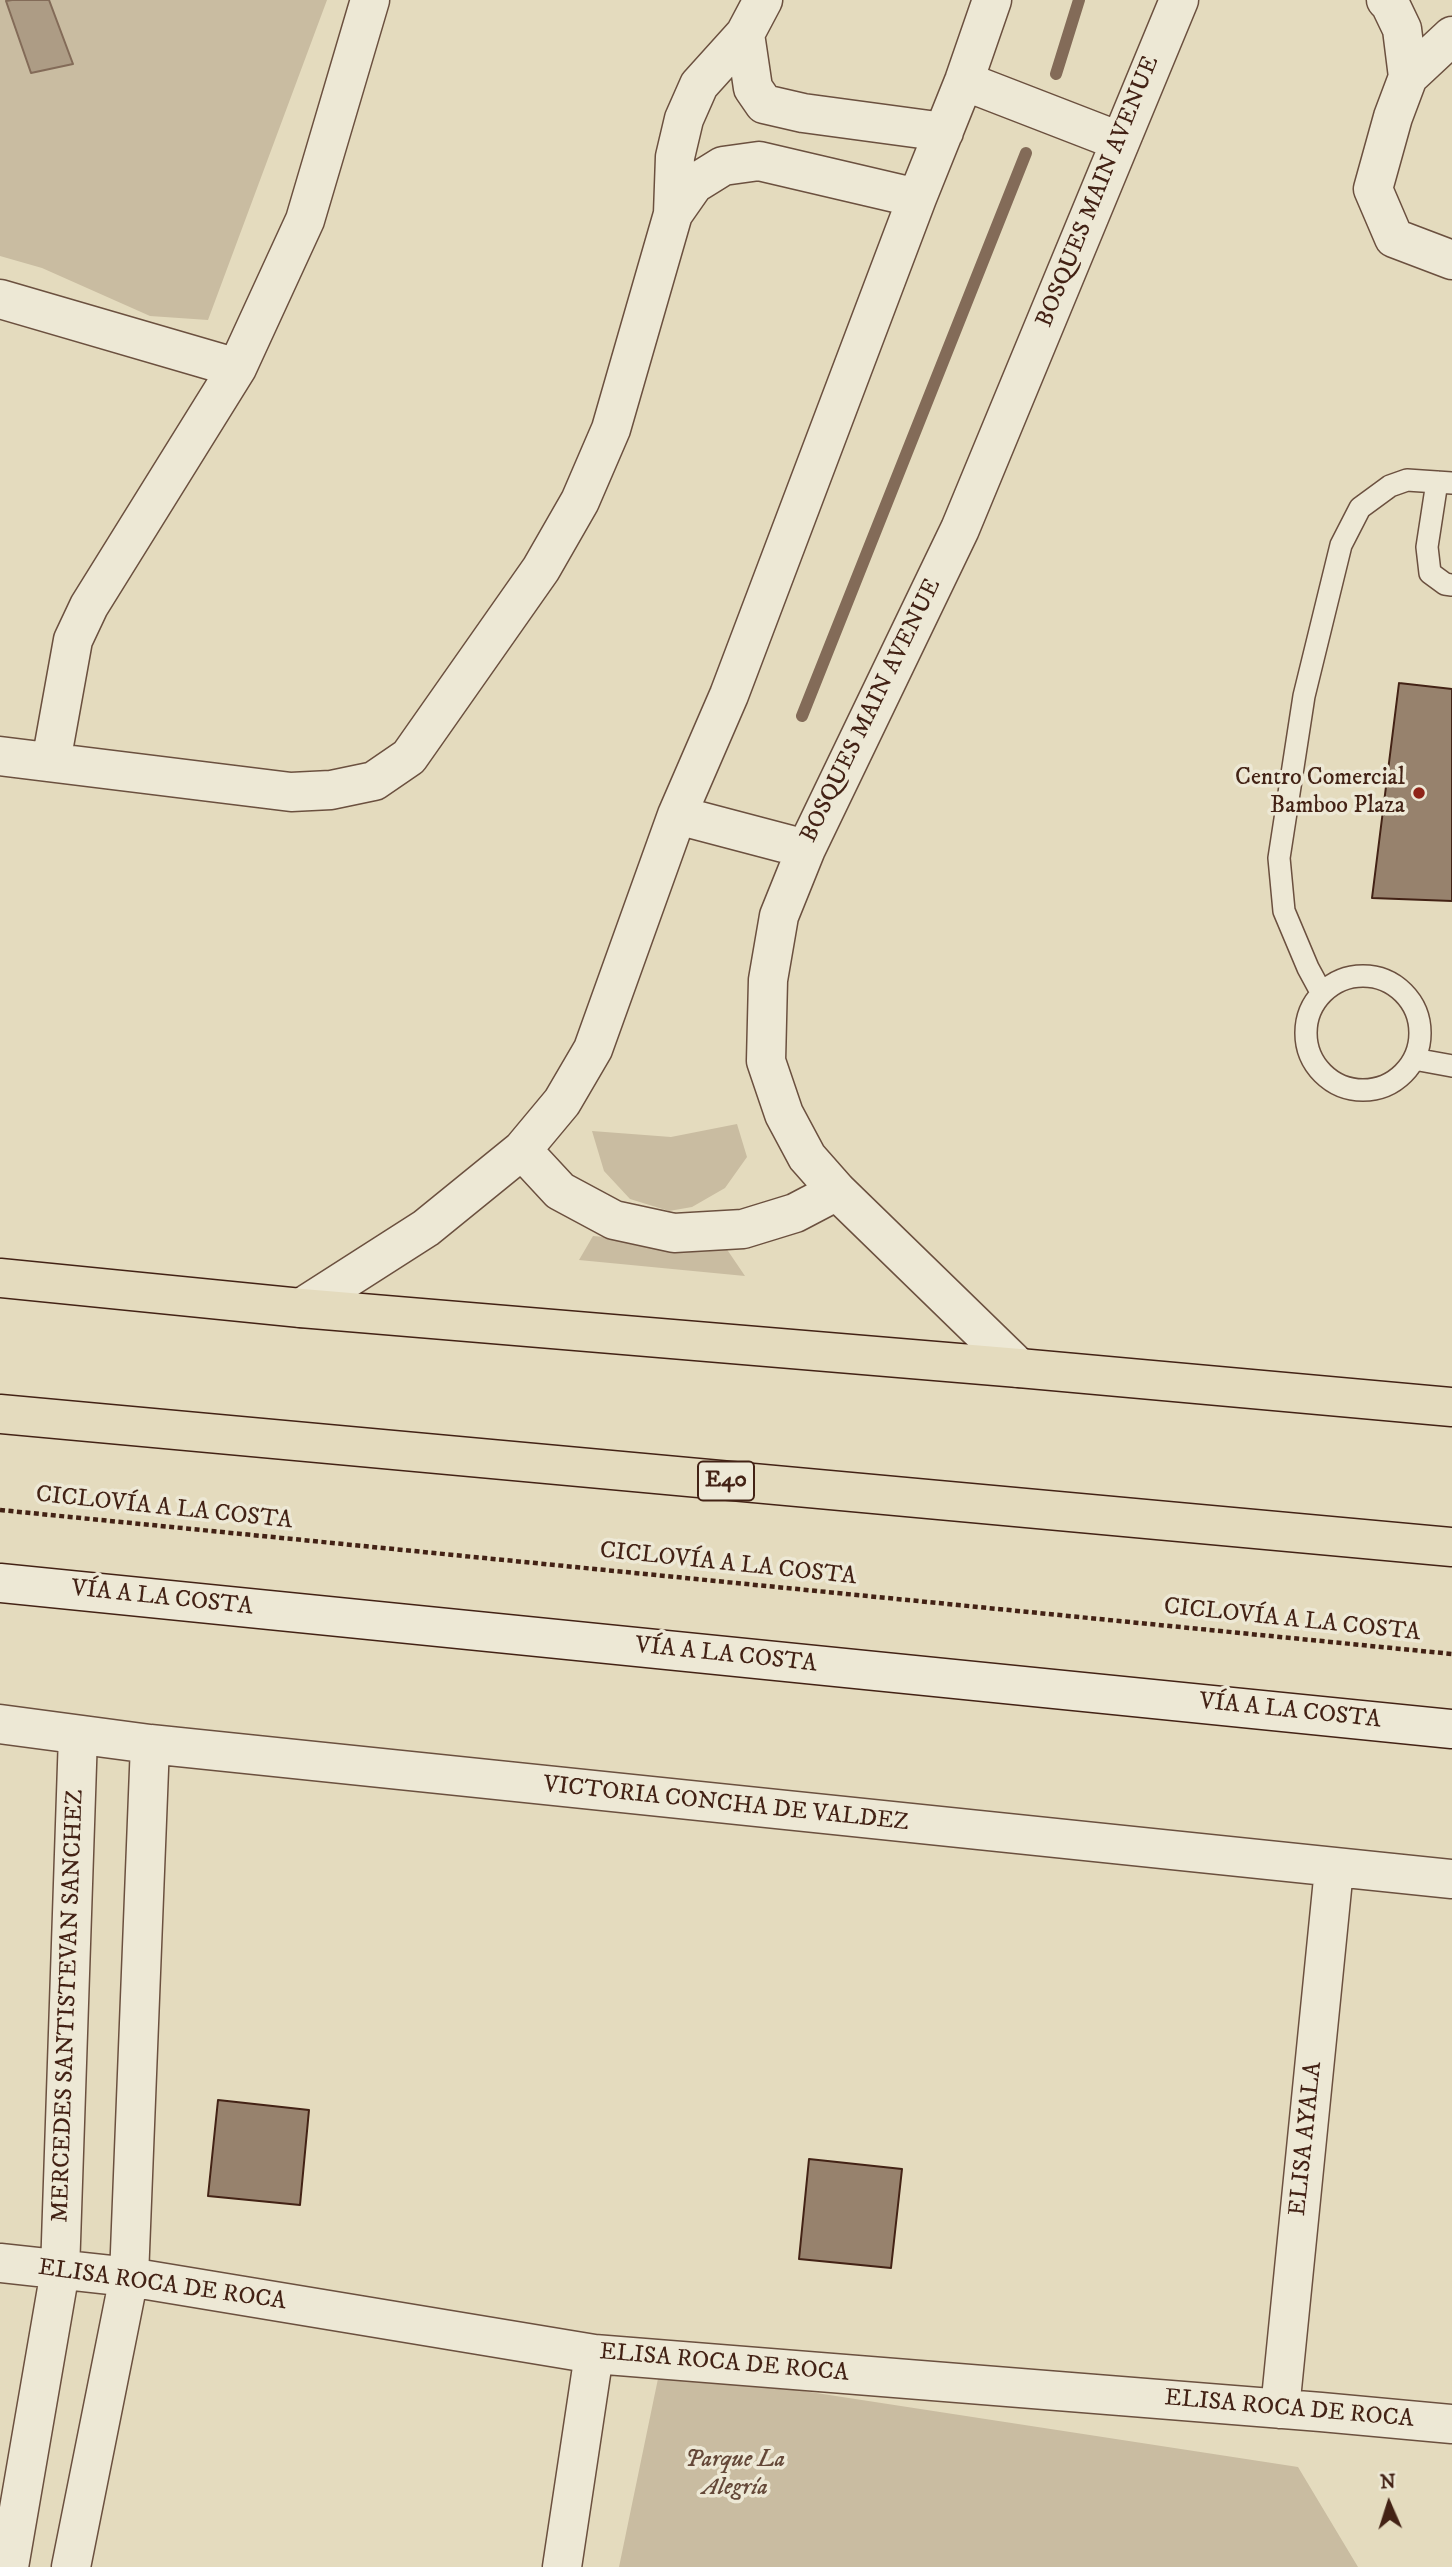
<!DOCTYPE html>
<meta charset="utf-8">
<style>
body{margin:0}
#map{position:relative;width:1452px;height:2567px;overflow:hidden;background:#e4dbbe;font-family:"IM FELL DW Pica",serif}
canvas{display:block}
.north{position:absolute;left:1354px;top:2469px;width:70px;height:70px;-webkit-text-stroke:5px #ede8d5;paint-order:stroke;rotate:357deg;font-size:19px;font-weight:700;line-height:28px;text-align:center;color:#432215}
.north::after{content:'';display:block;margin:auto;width:24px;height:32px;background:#432215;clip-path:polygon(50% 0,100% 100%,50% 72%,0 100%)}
</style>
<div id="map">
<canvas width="1452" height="2567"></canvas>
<div class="north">N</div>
</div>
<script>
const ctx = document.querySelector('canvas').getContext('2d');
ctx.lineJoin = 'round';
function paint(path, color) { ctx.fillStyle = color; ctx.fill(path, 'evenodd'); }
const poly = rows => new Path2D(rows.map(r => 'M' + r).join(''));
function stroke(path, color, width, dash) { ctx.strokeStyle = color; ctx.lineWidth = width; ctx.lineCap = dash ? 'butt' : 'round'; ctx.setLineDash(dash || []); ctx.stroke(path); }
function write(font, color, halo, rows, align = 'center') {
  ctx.font = font + ' "IM FELL DW Pica",serif'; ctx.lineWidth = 7; ctx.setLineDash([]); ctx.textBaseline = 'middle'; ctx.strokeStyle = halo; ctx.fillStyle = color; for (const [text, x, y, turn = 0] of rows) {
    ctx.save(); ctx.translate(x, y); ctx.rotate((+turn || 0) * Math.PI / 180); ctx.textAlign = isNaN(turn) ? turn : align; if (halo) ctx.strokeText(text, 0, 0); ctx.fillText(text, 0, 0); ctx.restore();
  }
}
paint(poly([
 [0,0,327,0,208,320,150,316,42,268,0,256],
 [737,1124,747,1157,725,1188,692,1207,669,1211,630,1199,604,1171,592,1131,671,1137],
 [593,1236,726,1248,745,1276,579,1260],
 [660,2369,1298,2467,1358,2567,619,2567]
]), '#c9bca1');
const water = poly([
 [12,0,49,0,73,64,31,73,6,1,12,0]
]);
paint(water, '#ad9c85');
stroke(water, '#836b58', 2);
stroke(poly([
 [1056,74,1079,0],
 [802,716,1026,153]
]), '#836b58', 12);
const building = poly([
 [1399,683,1452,689,1452,901,1372,898,1399,683],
 [218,2100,309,2110,300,2205,208,2196,218,2100],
 [809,2159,902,2169,891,2268,799,2259,809,2159]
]);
paint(building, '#97826d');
stroke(building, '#432215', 2);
const lane = poly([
 [1437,482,1427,547,1430,573,1445,584,1452,585],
 '1306 1033a57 57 0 1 1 114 0a57 57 0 1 1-114 0Z',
 [1321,992,1308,968,1284,911,1279,858,1304,696,1341,545,1360,508,1390,486,1407,480,1452,483],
 [1414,1059,1452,1066]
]);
const street = poly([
 [1386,0,1390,4,1402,29,1408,77,1393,117,1373,189,1394,238,1452,260],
 [745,34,753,88,764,104,803,113,944,132],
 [1408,77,1452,36],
 [964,81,1119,141],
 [673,214,694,184,723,166,759,161,917,198],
 [0,299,237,368],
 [0,756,291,792,331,790,374,781,409,757,541,569,580,501,611,429,673,214,675,157,684,119,699,85,745,34,763,0],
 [51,762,73,640,89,606,237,368,305,220,370,0],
 [677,815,806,849],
 [522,1150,560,1191,614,1220,674,1233,743,1229,795,1213,837,1191],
 [301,1308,426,1228,522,1150,562,1102,593,1049,677,815,729,695,917,198,964,81,992,0],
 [1019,1368,837,1191,807,1157,784,1114,766,1061,768,980,779,916,806,849,960,529,1179,0],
 [0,1724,150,1744,1452,1879],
 [0,2263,129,2277,594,2354,1321,2412,1452,2424],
 [1280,2409,1334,1869],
 [9,2567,60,2271,78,1735],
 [71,2567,129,2277,150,1744],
 [562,2567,594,2354]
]);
const secondary = poly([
 [0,1583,1452,1729]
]);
const highway = poly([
 [0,1278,301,1308,1019,1368,1452,1407],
 [0,1414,1452,1547]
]);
stroke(lane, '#6b503f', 24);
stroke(street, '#6b503f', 41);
stroke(secondary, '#432215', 41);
stroke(highway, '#432215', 41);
stroke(poly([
 [0,1510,1452,1654]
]), '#432215', 4.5, [5, 3.5]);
stroke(lane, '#ede8d5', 21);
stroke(street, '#ede8d5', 38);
stroke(secondary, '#ede8d5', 38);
stroke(highway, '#e4dbbe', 38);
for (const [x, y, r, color] of [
 [1419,793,7,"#8f2418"]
]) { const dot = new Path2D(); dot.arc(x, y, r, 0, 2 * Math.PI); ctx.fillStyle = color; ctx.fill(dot); stroke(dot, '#ede8d5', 2.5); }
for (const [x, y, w] of [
 [726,1481,56]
]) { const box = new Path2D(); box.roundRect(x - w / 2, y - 19.5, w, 39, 5); ctx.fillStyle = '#ede8d5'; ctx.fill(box); stroke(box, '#432215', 2); }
write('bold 23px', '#432215', null, [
 ["E40",726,1481]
]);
write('24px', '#432215', '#ede8d5', [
 ["BOSQUES MAIN AVENUE",1099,192,-68],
 ["BOSQUES MAIN AVENUE",872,711,-64],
 ["CICLOVÍA A LA COSTA",164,1509,6],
 ["CICLOVÍA A LA COSTA",728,1565,6],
 ["VÍA A LA COSTA",162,1599,6],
 ["CICLOVÍA A LA COSTA",1292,1621,6],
 ["VÍA A LA COSTA",726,1656,6],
 ["VÍA A LA COSTA",1290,1712,6],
 ["VICTORIA CONCHA DE VALDEZ",726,1805,6],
 ["MERCEDES SANTISTEVAN SANCHEZ",69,2006,-88],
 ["ELISA AYALA",1307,2139,-84],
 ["ELISA ROCA DE ROCA",162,2286,8],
 ["ELISA ROCA DE ROCA",724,2364,5],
 ["ELISA ROCA DE ROCA",1289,2410,5]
]);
write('24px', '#432215', '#ede8d5', [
 ["Centro Comercial",1405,779],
 ["Bamboo Plaza",1405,807]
], 'right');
write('italic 24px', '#644838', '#ede8d5', [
 ["Parque La",735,2461],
 ["Alegría",735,2489]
]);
</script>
